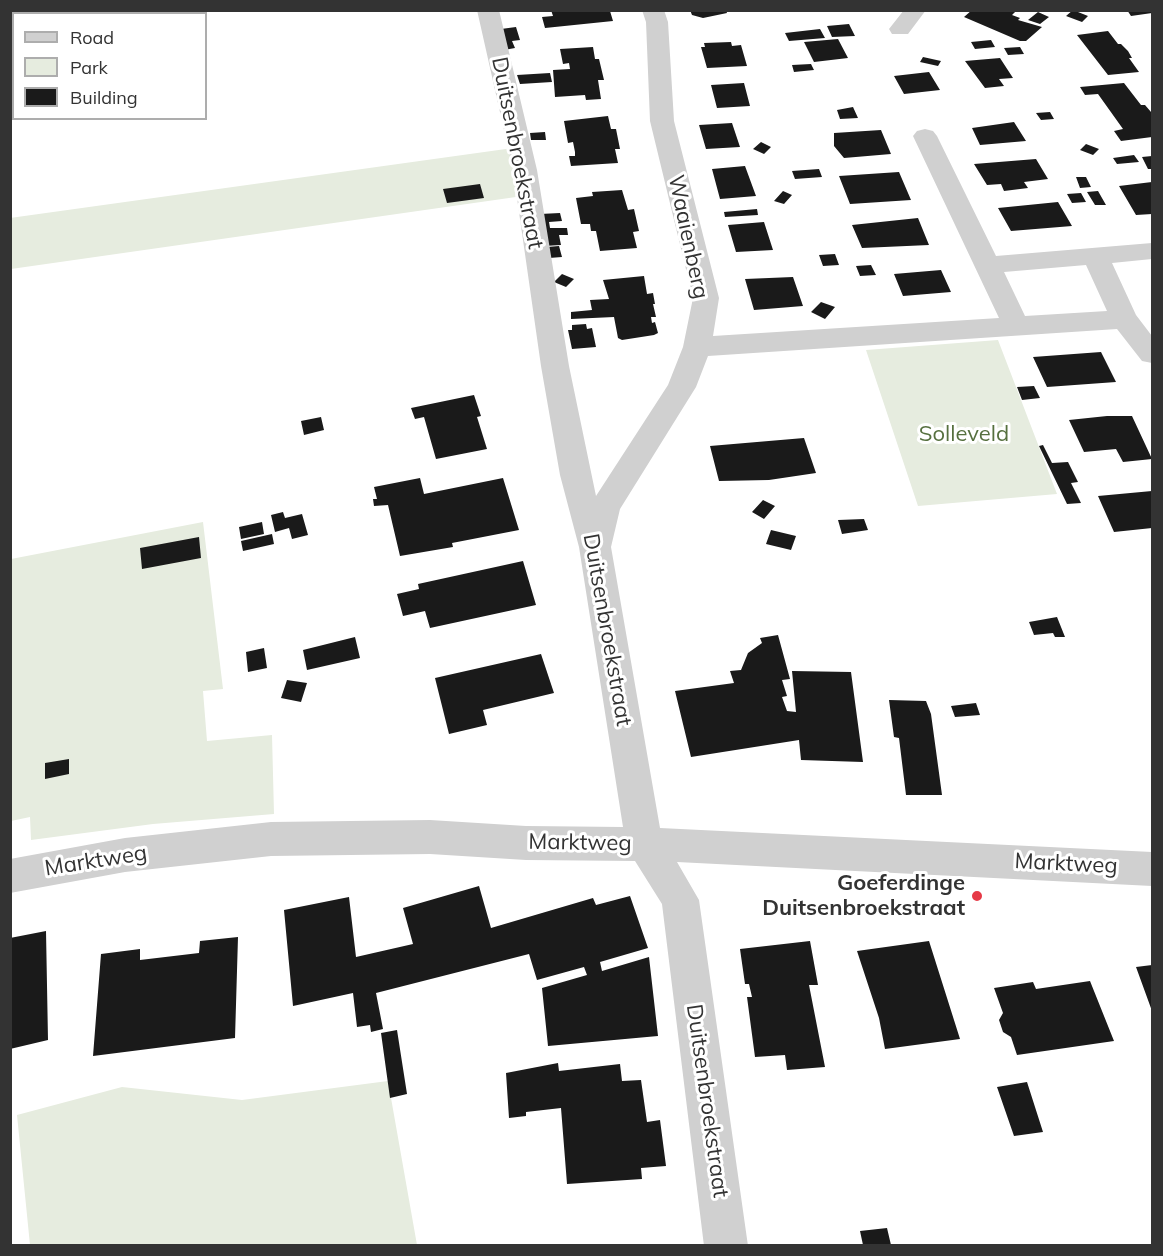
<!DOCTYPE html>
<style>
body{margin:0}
#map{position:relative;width:1163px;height:1256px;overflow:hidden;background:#fff;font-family:Mulish,sans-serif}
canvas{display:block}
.frame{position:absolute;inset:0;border:12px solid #333;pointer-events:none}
.legend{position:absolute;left:12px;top:12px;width:195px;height:108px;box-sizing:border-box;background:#fff;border:2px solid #adadad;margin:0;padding:8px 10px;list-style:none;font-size:18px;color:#333}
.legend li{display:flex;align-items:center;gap:12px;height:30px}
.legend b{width:30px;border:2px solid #adadad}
</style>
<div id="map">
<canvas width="1163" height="1256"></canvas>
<div class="frame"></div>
<ul class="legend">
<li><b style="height:8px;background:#d0d0d0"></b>Road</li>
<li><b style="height:16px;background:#e6ecdf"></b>Park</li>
<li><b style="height:16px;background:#1a1a1a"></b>Building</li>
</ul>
</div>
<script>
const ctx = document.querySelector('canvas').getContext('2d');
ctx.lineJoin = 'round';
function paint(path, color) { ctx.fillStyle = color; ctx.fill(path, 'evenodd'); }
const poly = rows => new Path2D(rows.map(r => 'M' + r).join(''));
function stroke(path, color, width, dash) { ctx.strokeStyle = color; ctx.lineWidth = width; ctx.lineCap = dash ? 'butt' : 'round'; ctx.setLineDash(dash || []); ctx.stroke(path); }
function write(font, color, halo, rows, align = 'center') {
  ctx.font = font + ' Mulish,sans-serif'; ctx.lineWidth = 6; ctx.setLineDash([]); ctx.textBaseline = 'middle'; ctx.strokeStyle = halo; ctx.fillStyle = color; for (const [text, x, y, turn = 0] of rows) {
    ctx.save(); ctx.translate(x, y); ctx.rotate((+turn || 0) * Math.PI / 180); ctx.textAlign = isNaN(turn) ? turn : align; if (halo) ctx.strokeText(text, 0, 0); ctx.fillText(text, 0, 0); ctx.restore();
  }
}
paint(poly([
 [513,148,516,197,11,269,10,218],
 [998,340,1057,494,918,506,866,350],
 [203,522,223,689,203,691,207,741,272,735,274,814,153,824,31,840,30,817,11,821,11,559],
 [388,1081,417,1245,30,1245,17,1115,122,1087,242,1100]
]), '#e6ecdf');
paint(poly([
 [551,10,610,11,613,21,545,28,542,17,553,16],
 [690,10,726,10,727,13,703,18,692,15],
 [972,10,1017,10,1012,15,1020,18,1018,20,1042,27,1026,41,1020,41,964,17],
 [1073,10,1088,16,1082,22,1066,16],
 [1127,10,1152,10,1152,13,1131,16],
 [1038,12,1049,17,1040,24,1028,20],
 [849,24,855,36,832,37,827,26],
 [516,27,520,40,512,41,515,48,504,50,501,29],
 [820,29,825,38,789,41,785,33],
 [1108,31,1118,44,1121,44,1128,51,1132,58,1129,58,1139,72,1108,75,1077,35],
 [838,39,848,58,814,62,804,42],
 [991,40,995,47,975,49,971,42],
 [731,42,732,46,741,45,747,66,707,68,701,47,705,47,704,43],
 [593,47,595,59,599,59,604,80,598,80,601,99,586,100,585,95,555,97,553,70,570,69,569,63,563,64,560,49],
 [1020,47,1024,54,1008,55,1004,48],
 [923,57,941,61,938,66,920,62],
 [1000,58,1013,78,999,79,1004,86,985,88,965,61],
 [811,64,814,70,794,72,792,65],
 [929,72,940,90,904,94,894,76],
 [550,73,552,82,520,84,517,75],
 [744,83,750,106,717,108,711,85],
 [1124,83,1141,105,1145,105,1151,112,1152,137,1121,141,1114,131,1123,129,1098,94,1085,95,1080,87],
 [853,107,858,118,840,119,837,110],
 [1050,112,1054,119,1041,120,1036,113],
 [608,116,611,129,616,129,620,149,615,149,618,163,571,166,569,156,575,156,575,152,573,142,568,143,564,121],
 [1014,122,1026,141,980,145,972,128],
 [732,123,740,147,706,149,699,125],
 [881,130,891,154,844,158,834,146,834,133],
 [545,132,546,140,531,140,530,133],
 [761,142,771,147,764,154,753,149],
 [1086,144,1099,149,1093,155,1080,150],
 [1134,155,1139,162,1117,164,1113,158],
 [1152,156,1152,169,1148,169,1142,157],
 [1036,159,1048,179,1024,182,1028,188,1004,191,1001,184,987,185,974,164],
 [745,166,756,196,720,199,712,169],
 [819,169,822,177,795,179,792,171],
 [899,172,911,200,850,204,839,176],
 [1076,177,1086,177,1091,187,1080,188],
 [1152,182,1152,214,1136,215,1119,186],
 [480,184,484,198,447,203,443,189],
 [622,190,628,210,634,209,639,231,633,232,637,248,600,251,596,231,591,231,590,224,581,224,576,198,593,196,592,192],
 [783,191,792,195,784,204,774,201],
 [1098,191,1106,205,1095,205,1087,192],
 [1081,193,1086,202,1072,203,1067,194],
 [1058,202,1072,226,1011,231,998,208],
 [757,209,758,215,725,217,724,212],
 [560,213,562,221,549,222,550,228,567,228,568,235,559,235,561,245,544,246,540,214],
 [918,218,929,245,862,248,852,225],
 [764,222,773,250,736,252,728,225],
 [559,246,562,257,549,258,547,247],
 [835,254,839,265,823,266,819,255],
 [871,265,876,275,860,276,856,266],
 [941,270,951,292,903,296,894,274],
 [562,274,574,279,566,287,554,282],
 [644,276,647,294,653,293,655,304,653,304,656,317,651,317,652,323,655,322,658,333,654,335,622,340,618,338,614,317,571,319,571,312,592,310,590,300,609,299,603,280],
 [793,277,803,306,754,310,745,279],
 [821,302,835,307,825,319,811,312],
 [586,324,587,329,592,328,596,347,572,349,568,330,572,330,572,325],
 [1101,352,1116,382,1047,387,1033,357],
 [1034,386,1040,398,1022,400,1017,387],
 [474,395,481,416,477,417,487,449,436,459,424,417,415,419,411,408],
 [1107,416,1132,416,1152,459,1123,462,1116,449,1084,452,1069,420],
 [321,417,324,430,304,435,301,421],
 [804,438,816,473,769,480,719,481,710,446],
 [1043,445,1052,463,1068,462,1078,482,1071,483,1081,503,1067,504,1039,446],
 [420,478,424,494,503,478,519,530,452,543,453,547,400,556,388,505,374,506,373,499,377,499,374,487],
 [1152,491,1152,528,1114,532,1098,496],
 [763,500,775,506,764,519,752,512],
 [283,512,285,518,302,514,308,535,292,539,289,528,275,532,271,515],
 [864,519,868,530,842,534,838,520],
 [262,522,264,534,241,539,239,527],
 [771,530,796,536,791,550,766,544],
 [272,534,274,544,243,551,241,541],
 [199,537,201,558,142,569,140,548],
 [523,561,536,605,430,628,425,611,403,616,397,594,419,589,418,584],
 [1057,617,1065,637,1055,637,1053,633,1034,635,1029,622],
 [778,635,790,679,782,680,787,696,782,697,787,711,796,712,792,671,851,672,863,762,801,760,799,740,691,757,675,691,734,683,730,671,741,670,748,653,762,643,760,638],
 [355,637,360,658,307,670,303,650],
 [264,648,267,668,248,672,246,652],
 [541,654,554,693,483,710,487,725,449,734,435,678],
 [287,680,307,683,301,702,281,698],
 [889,700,926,701,931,714,942,795,906,795,899,738,894,737],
 [976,703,980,715,955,717,951,706],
 [69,759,69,774,45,779,45,763],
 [479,886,491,928,593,898,596,905,630,896,648,948,600,962,602,971,649,957,658,1036,548,1046,542,988,587,975,584,967,537,980,529,954,376,993,383,1029,371,1032,370,1025,357,1027,353,993,293,1006,284,910,349,897,356,957,413,944,403,908],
 [46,931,48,1040,10,1049,10,938],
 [238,937,235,1038,93,1056,101,954,140,949,140,960,199,953,200,941],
 [810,941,818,985,809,985,825,1067,787,1070,785,1055,755,1057,747,997,752,997,749,984,745,984,740,949],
 [929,941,960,1039,885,1049,879,1018,857,951],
 [1152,965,1152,1011,1136,967],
 [1090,981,1114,1041,1017,1055,1011,1037,1003,1032,999,1020,1003,1013,994,988,1033,982,1036,989],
 [397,1030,407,1094,390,1098,381,1033],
 [558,1063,559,1071,620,1064,622,1081,641,1080,647,1122,660,1120,666,1166,641,1168,642,1179,567,1184,561,1108,526,1112,526,1116,509,1118,506,1073],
 [1027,1082,1043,1132,1014,1136,997,1087],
 [887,1228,891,1245,863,1245,860,1231]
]), '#1a1a1a');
paint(poly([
 [477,10,499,10,537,170,569,366,596,496,668,385,683,347,693,298,650,121,646,22,642,10,664,10,668,22,674,121,719,298,713,336,999,318,913,136,917,131,925,129,933,131,937,136,996,256,1152,243,1152,259,1112,263,1136,315,1152,336,1152,363,1142,361,1117,329,708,356,696,387,620,509,611,547,660,828,1152,852,1152,886,677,862,699,900,748,1246,704,1246,662,904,635,861,526,860,430,854,271,856,125,872,10,893,10,859,125,838,271,822,430,820,526,826,623,827,579,547,560,475,541,366,513,170,477,10],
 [1086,265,1107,311,1025,316,1004,272,1086,265],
 [904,10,926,10,908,34,892,34,889,29,904,10]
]), '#d0d0d0');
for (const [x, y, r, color] of [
 [977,896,6,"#e63946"]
]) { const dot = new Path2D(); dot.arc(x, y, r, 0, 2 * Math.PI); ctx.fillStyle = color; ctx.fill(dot); stroke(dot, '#fff', 2); }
write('22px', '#333', '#fff', [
 ["Duitsenbroekstraat",517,153,79],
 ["Waaienberg",688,237,78],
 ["Duitsenbroekstraat",607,630,80],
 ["Marktweg",580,843,1],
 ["Marktweg",96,861,-9],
 ["Marktweg",1066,864,3],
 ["Duitsenbroekstraat",707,1101,82]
]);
write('22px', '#56703f', '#fff', [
 ["Solleveld",964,434]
]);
write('bold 22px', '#333', '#fff', [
 ["Goeferdinge",965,883],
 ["Duitsenbroekstraat",965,908]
], 'right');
</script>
